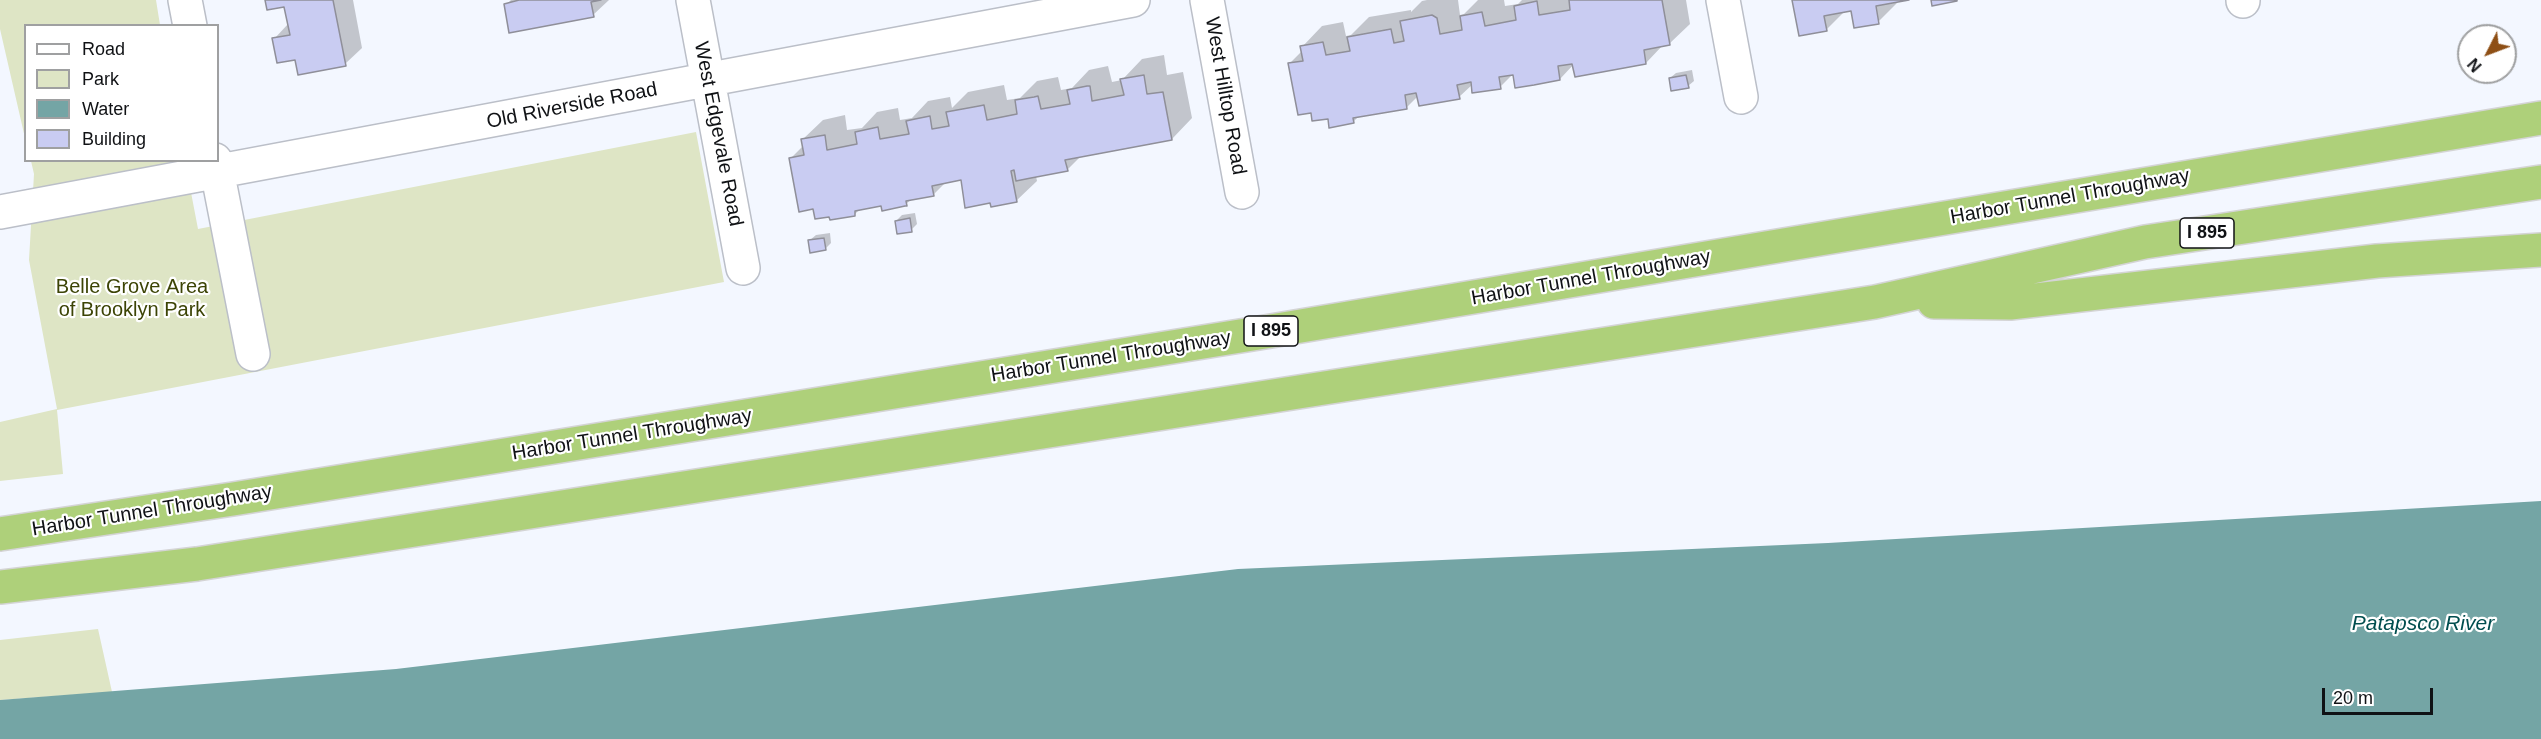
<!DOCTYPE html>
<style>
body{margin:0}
#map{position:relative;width:2541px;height:739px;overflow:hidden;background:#f3f7ff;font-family:Arial,sans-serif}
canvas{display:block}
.legend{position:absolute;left:24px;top:24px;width:195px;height:138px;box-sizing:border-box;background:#fff;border:2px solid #9fa0a1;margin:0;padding:8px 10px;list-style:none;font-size:18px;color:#101215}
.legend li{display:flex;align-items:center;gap:12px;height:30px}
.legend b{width:30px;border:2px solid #9fa0a1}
.north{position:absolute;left:2457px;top:24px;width:60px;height:60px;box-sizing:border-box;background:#fff;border:2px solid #9fa0a1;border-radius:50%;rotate:228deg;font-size:16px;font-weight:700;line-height:24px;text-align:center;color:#101215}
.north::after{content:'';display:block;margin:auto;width:21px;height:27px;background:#8e4f15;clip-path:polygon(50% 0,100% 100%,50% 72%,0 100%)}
.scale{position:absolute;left:2322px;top:688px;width:111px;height:27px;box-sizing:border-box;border:3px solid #101215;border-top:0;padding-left:8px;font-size:18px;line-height:21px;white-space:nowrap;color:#101215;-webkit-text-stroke:4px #fff;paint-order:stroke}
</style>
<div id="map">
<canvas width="2541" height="739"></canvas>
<ul class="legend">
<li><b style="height:8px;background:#fff"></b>Road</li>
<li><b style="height:16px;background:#dee5c5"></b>Park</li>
<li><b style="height:16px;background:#74a5a5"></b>Water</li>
<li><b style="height:16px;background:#c9ccf2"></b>Building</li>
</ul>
<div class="north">N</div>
<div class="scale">20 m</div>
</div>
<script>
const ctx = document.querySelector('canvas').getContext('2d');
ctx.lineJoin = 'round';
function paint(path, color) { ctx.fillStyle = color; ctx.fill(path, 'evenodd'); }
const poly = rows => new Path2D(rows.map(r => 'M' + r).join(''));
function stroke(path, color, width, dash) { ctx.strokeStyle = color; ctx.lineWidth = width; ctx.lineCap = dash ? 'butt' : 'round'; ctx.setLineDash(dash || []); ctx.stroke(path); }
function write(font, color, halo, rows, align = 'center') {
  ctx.font = font + ' Arial,sans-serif'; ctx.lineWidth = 4.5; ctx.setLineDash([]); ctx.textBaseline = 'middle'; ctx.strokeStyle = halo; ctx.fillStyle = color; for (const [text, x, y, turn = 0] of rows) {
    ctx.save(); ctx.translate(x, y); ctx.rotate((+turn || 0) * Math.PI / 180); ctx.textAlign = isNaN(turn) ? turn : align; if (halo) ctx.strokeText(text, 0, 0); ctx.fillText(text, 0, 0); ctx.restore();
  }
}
paint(poly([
 [0,0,156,0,160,25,26,26,25,138,0,29],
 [696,132,724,282,57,410,63,474,0,481,0,422,57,409,29,260,34,174,31,161,185,161,198,229],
 [98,629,112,692,0,700,0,640]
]), '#dee5c5');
paint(poly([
 [2541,501,2541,739,0,739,0,700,396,669,1238,569,1828,543]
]), '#74a5a5');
paint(poly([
 [266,0,353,0,362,48,345,64,274,39,289,23,285,5],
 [511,0,609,0,593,15,506,5],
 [1427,0,1458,0,1460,15,1464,14,1478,0,1504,0,1505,6,1518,4,1522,0,1686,0,1690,24,1669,44,1663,45,1646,63,1574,64,1560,79,1514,73,1500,87,1473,84,1459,97,1418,96,1407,107,1359,116,1353,122,1312,111,1290,63,1303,50,1302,47,1322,26,1343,22,1346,36,1351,35,1369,17,1411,10,1411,12,1422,1],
 [1794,0,1900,0,1878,22,1852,10,1845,11,1826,30],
 [1164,55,1167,75,1183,72,1192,118,1172,139,1081,156,1067,170,1036,176,1037,181,1016,201,991,201,962,179,947,181,933,195,912,199,906,204,882,204,860,209,855,214,830,215,814,207,790,159,804,145,802,140,823,120,845,115,847,130,862,128,877,112,898,108,900,120,912,118,928,101,950,97,952,108,968,92,1004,85,1007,100,1020,98,1037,81,1058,77,1061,90,1072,88,1089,70,1108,66,1112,82,1122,80,1142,59],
 [1692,70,1694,81,1688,86,1670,78,1676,73],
 [915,213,917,224,911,230,896,221,902,215],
 [830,233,831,243,825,249,810,240,816,235]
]), '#0003');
const building = poly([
 [265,0,333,0,346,66,298,75,295,60,277,63,272,38,290,35,284,7,267,10,265,0],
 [519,0,601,0,591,2,594,17,509,33,504,4,519,0],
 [1569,0,1662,0,1670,45,1644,50,1646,64,1575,77,1572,64,1558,66,1560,80,1534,85,1515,88,1513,75,1499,77,1501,89,1472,93,1471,82,1457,85,1460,99,1419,106,1416,93,1405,95,1407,109,1353,118,1354,123,1329,128,1328,119,1312,121,1311,113,1298,115,1288,63,1303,61,1300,46,1323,42,1326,55,1350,51,1347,37,1391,29,1394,43,1404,41,1400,21,1432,15,1437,18,1440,34,1462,30,1460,16,1482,12,1485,26,1516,20,1514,6,1537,1,1539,15,1570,10,1569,0],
 [1792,0,1909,0,1876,6,1879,24,1854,28,1851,11,1829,15,1824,16,1827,31,1799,36,1792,0],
 [1931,0,1957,0,1957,1,1932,6,1931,0],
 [1144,75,1147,94,1163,92,1172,140,1065,160,1068,171,1031,178,1016,181,1014,170,1011,171,1017,202,991,207,990,203,965,208,961,180,932,186,934,196,906,201,907,206,905,206,882,211,881,206,855,211,855,216,830,220,829,217,815,219,813,209,799,212,789,158,804,155,801,139,825,135,827,150,857,144,855,132,878,127,880,139,909,134,906,121,915,119,930,116,932,129,949,126,946,112,979,106,984,105,987,120,1017,114,1015,100,1034,97,1038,96,1041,109,1070,104,1067,90,1087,86,1090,86,1092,101,1124,95,1120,79,1144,75],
 [1686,75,1689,88,1671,91,1669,78,1686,75],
 [910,218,912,232,897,234,895,221,910,218],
 [824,238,826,250,810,253,808,240,824,238]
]);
paint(building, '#c9ccf2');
stroke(building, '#8f8f99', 1.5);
const minor = poly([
 [185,0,190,26],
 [693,0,743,268],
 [1207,0,1242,192],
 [1723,0,1741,97],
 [2243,0,2243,1],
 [215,160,253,354],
 [0,212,1133,0]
]);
const highway = poly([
 [1934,302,2010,303,2377,261,2541,250],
 [0,534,233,499,1271,331,2541,118],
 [0,587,197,564,1875,302,2145,242,2541,182]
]);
stroke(minor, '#bbbfc8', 36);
stroke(highway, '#d4d4d5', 36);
stroke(minor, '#fff', 33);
stroke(highway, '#aed07a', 33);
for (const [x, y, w] of [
 [2207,233,54],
 [1271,331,54]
]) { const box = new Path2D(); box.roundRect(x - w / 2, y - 15, w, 30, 4.5); ctx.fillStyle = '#fff'; ctx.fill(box); stroke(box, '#101215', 1.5); }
write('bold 18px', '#101215', null, [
 ["I 895",2207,233],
 ["I 895",1271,331]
]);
write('20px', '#101215', '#fff', [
 ["West Hilltop Road",1225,96,80],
 ["Old Riverside Road",572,106,-11],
 ["West Edgevale Road",718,134,79],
 ["Harbor Tunnel Throughway",2070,197,-10],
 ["Harbor Tunnel Throughway",1591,278,-10],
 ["Harbor Tunnel Throughway",1111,357,-9],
 ["Harbor Tunnel Throughway",632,435,-9],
 ["Harbor Tunnel Throughway",152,511,-9]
]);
write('20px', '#3c4405', '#fff', [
 ["Belle Grove Area",132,287],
 ["of Brooklyn Park",132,310]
]);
write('italic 21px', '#014e4f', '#fff', [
 ["Patapsco River",2423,624]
]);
</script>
